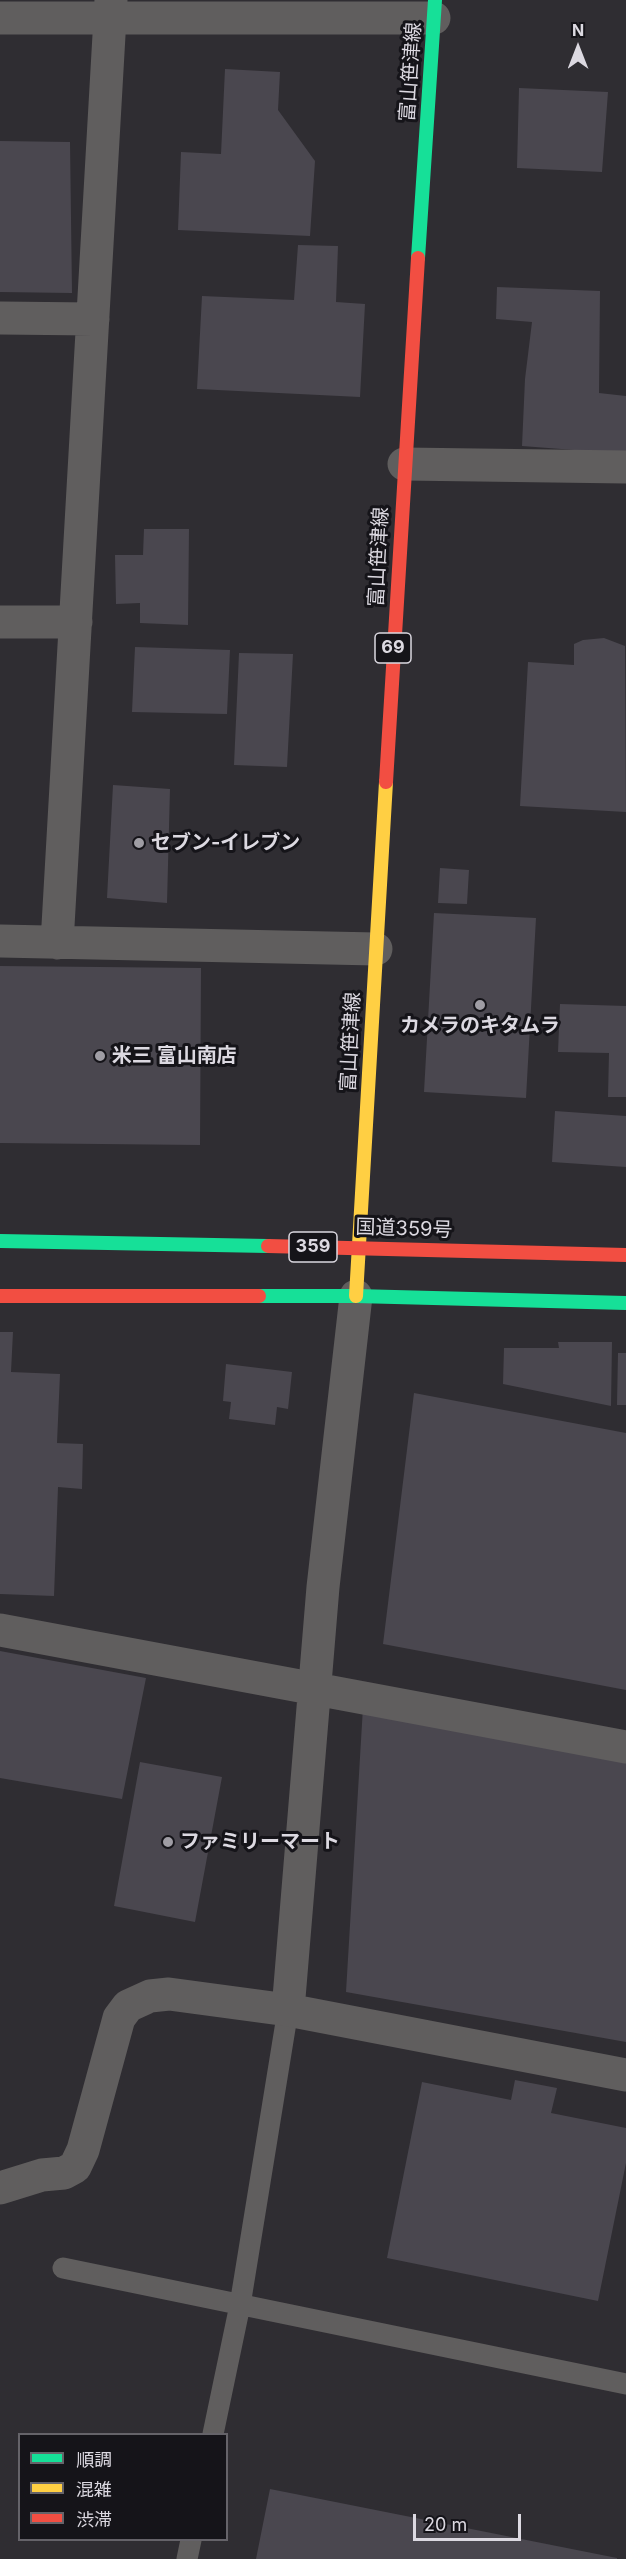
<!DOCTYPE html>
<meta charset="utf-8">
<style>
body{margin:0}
#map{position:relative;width:626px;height:2559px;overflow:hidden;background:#2f2d32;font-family:Inter,"Noto Sans JP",sans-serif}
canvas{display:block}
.legend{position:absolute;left:18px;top:2433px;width:210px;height:108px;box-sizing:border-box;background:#151419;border:2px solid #656369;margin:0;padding:8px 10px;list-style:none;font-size:18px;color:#dcd9e1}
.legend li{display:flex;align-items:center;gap:12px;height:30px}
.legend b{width:30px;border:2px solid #656369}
.north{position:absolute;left:548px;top:18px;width:60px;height:60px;-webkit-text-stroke:4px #151419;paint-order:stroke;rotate:0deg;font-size:16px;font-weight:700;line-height:24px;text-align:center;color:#dcd9e1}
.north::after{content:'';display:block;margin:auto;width:21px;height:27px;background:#dcd9e1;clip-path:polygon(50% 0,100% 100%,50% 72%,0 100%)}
.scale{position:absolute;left:413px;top:2514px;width:108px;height:27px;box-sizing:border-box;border:3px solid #dcd9e1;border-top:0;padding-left:8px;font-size:18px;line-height:21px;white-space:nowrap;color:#dcd9e1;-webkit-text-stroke:4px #151419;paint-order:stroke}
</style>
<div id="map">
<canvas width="626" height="2559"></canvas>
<ul class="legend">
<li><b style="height:8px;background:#16e098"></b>順調</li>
<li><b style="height:8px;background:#ffcf43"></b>混雑</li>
<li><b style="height:8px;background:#f24e42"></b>渋滞</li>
</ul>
<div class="north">N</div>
<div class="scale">20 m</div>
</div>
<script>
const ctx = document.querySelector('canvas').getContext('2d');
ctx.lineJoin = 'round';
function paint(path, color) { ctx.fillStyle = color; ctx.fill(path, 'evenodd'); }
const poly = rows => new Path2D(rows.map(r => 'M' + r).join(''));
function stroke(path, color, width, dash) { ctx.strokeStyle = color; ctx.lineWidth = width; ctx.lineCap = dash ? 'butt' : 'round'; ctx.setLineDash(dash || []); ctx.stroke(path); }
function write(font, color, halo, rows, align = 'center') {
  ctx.font = font + ' Inter,"Noto Sans JP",sans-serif'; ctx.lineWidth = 6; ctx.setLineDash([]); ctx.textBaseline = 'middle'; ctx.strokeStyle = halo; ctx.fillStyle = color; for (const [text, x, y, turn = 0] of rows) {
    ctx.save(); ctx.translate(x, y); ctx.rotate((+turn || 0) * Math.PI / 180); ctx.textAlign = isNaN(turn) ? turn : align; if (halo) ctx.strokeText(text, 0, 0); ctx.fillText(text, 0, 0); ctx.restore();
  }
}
paint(poly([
 [225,69,280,72,278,110,315,161,310,236,178,230,181,152,221,154],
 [519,88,608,92,602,172,517,168],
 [0,141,70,142,72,293,0,292],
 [298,245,338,246,336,302,365,304,360,397,197,389,202,296,294,300],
 [497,287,600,291,599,393,626,396,626,454,522,446,525,379,532,322,496,319],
 [144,529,189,529,188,625,140,623,140,603,116,604,115,555,143,555],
 [604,638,625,646,626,812,520,806,528,662,574,665,574,644,583,640],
 [135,647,230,650,227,714,132,712],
 [239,653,293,654,287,767,234,765],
 [113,785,170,789,167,903,107,898],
 [440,868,469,870,467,904,438,903],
 [434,913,536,918,526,1098,424,1092],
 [0,966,201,968,200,1145,0,1143],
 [560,1004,626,1006,626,1097,608,1097,609,1053,558,1052],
 [555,1111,626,1116,626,1167,552,1162],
 [0,1332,13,1332,11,1372,60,1374,57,1443,83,1444,82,1489,58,1487,54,1596,0,1594],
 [558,1342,612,1342,611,1406,503,1384,504,1348,559,1348],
 [618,1353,626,1353,626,1405,617,1405],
 [226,1364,292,1372,288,1409,277,1407,275,1425,229,1419,231,1402,223,1401],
 [414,1393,626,1433,626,1690,383,1644],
 [0,1651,146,1678,122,1799,0,1778],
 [363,1707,626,1763,626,2042,346,1992],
 [140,1762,222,1777,195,1922,114,1906],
 [515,2080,557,2088,551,2113,626,2128,626,2163,598,2301,387,2258,422,2082,511,2100],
 [270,2489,617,2558,617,2559,256,2559]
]), '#4a474f');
stroke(poly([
 [63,2268,626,2384],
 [213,2434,240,2305,288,2010],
 [187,2559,191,2540]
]), '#605e5e', 21);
stroke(poly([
 [0,18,434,18],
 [0,318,93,319],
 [404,464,626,467],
 [0,622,76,622],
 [0,941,376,949],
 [57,943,111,0],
 [0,1630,626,1747],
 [288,2010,323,1587,356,1296],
 [0,2188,42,2175,64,2173,75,2167,83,2150,119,2018,128,2006,150,1996,169,1994,288,2010,626,2075]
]), '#605e5e', 33);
stroke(poly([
 [418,258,435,0],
 [0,1241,268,1246],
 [259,1296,356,1296,626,1303]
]), '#16e098', 14);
stroke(poly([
 [356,1296,386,782]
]), '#ffcf43', 14);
stroke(poly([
 [386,782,418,258],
 [268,1246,626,1255],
 [0,1296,259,1296]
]), '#f24e42', 14);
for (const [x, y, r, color] of [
 [139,843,6,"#9f9da4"],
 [480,1005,6,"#9f9da4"],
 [100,1056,6,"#9f9da4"],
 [168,1842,6,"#9f9da4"]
]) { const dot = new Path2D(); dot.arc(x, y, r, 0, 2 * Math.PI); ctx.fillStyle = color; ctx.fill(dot); stroke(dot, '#151419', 2); }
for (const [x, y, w] of [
 [393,648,36],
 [313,1247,48]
]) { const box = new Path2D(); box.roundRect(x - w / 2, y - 15, w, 30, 4.5); ctx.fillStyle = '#151419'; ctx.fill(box); stroke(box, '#dcd9e1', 1.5); }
write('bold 18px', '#dcd9e1', null, [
 ["69",393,648],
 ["359",313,1247]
]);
write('20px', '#dcd9e1', '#151419', [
 ["富山笹津線",411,72,-86],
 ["富山笹津線",379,557,-87],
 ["富山笹津線",351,1042,-87],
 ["国道359号",404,1229,2]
]);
write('bold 20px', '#dcd9e1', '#151419', [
 ["セブン-イレブン",151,843],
 ["カメラのキタムラ",480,1026,"center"],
 ["米三 富山南店",112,1056],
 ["ファミリーマート",180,1842]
], 'left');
</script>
